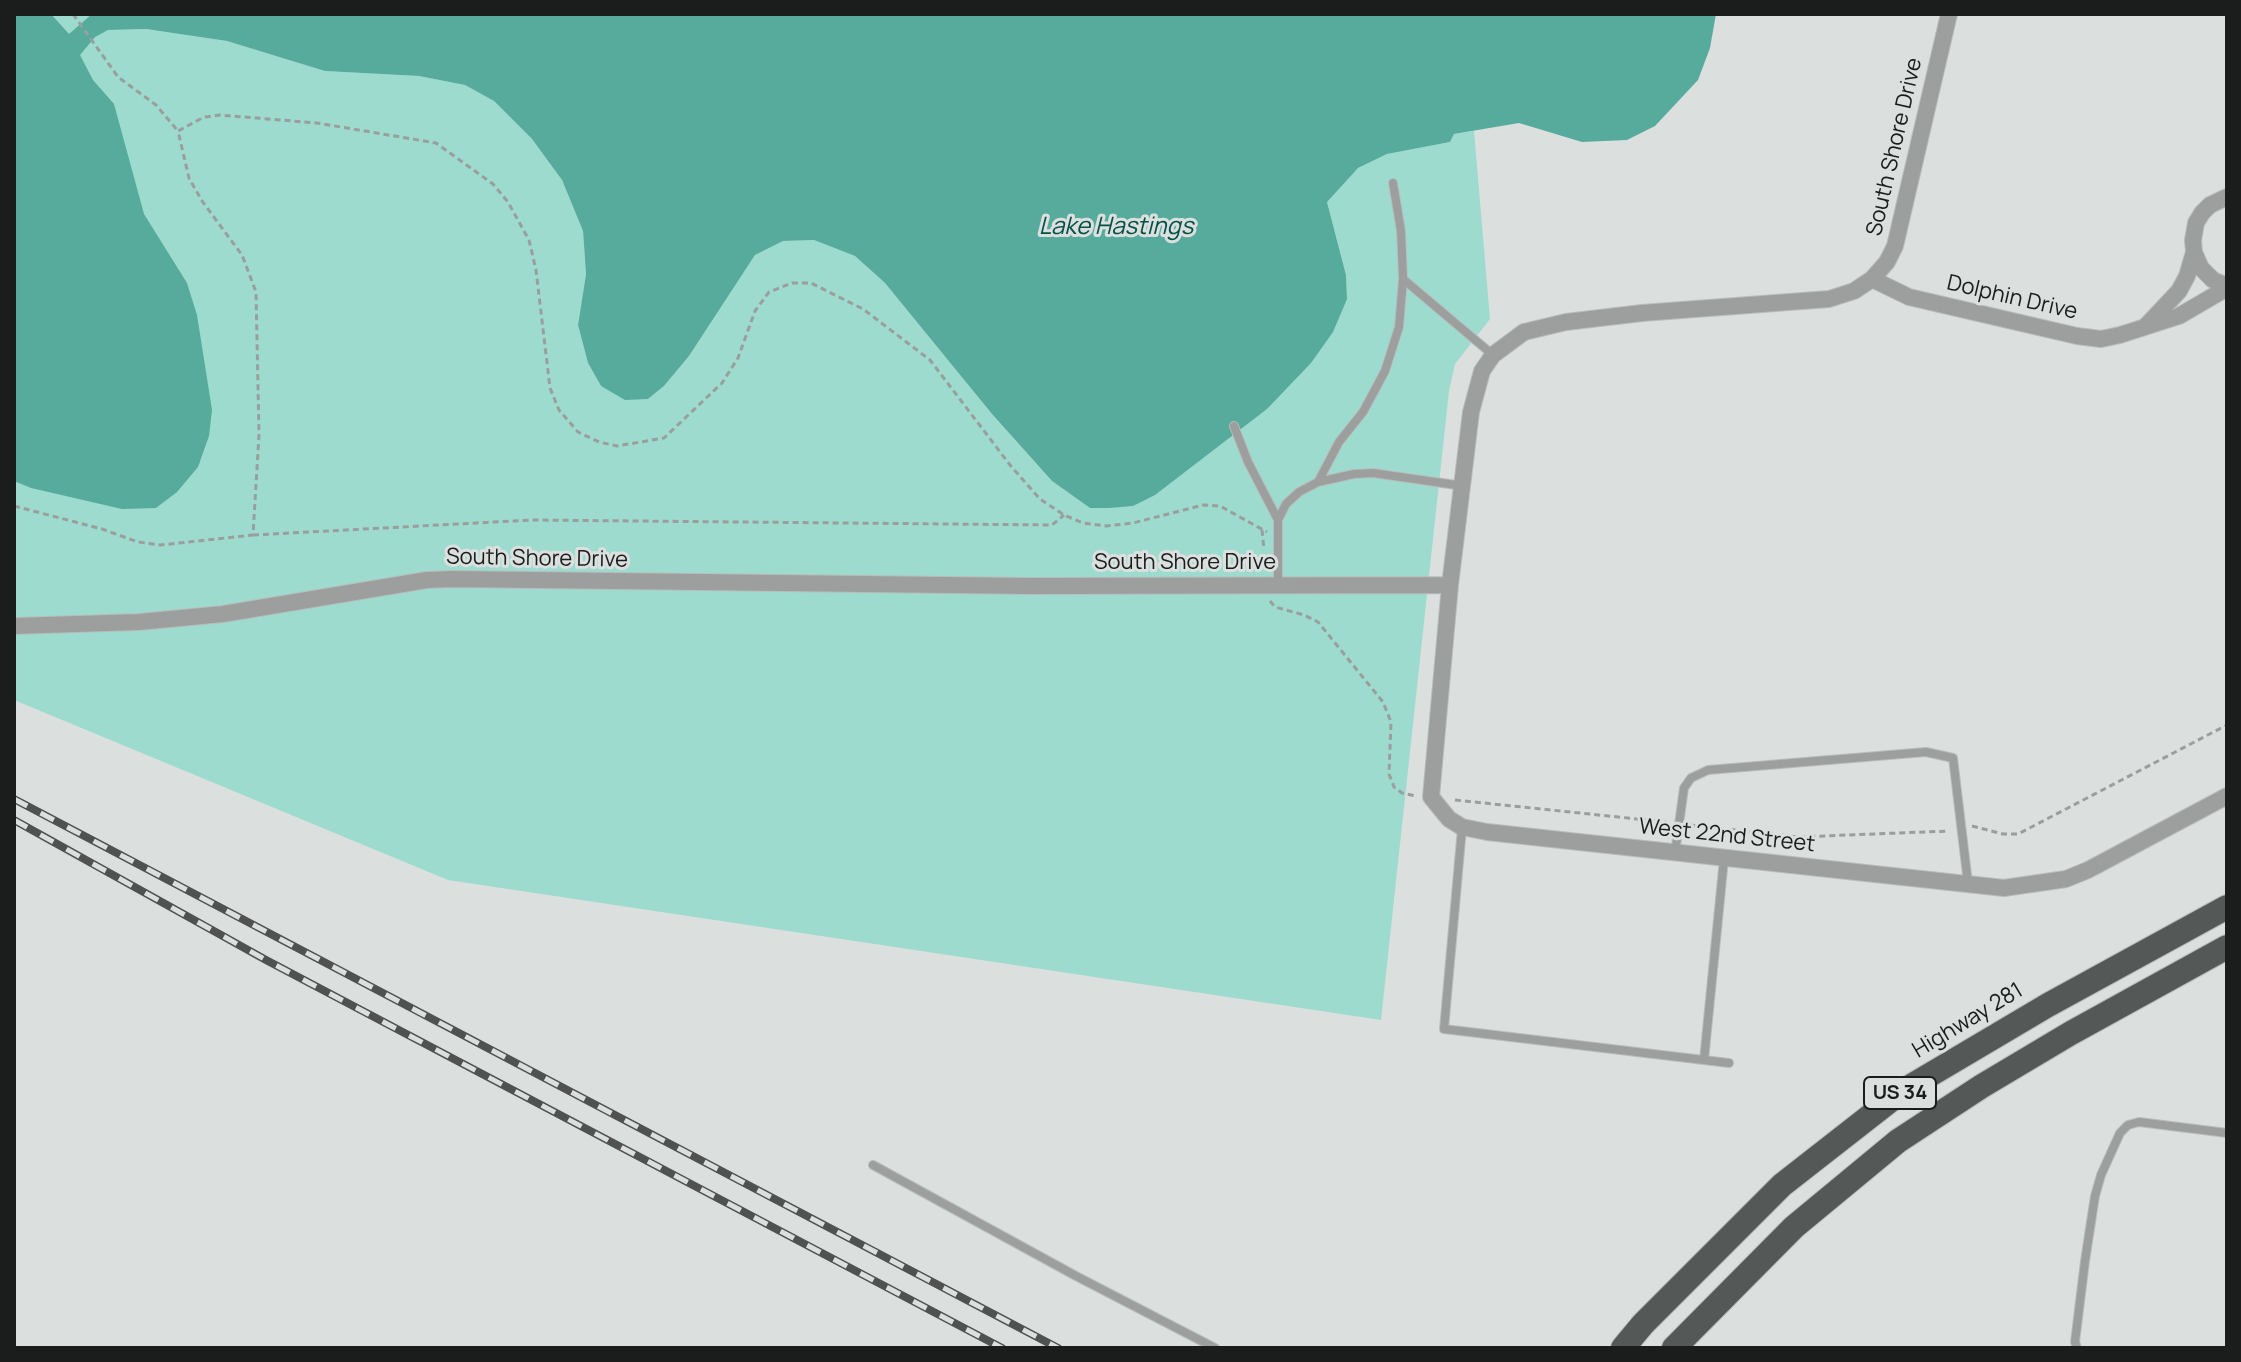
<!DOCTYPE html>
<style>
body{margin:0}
#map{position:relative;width:2241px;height:1362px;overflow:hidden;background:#dbe0df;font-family:Manrope,sans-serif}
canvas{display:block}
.frame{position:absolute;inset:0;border:16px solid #1b1c1c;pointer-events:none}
</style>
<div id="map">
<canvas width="2241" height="1362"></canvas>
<div class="frame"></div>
</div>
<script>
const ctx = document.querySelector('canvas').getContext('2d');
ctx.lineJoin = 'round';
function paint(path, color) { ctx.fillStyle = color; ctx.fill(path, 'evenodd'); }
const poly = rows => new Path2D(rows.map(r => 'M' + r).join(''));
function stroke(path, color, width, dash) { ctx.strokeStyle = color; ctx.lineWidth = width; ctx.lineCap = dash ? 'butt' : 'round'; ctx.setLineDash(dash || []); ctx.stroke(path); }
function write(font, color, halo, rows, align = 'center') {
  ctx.font = font + ' Manrope,sans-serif'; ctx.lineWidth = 6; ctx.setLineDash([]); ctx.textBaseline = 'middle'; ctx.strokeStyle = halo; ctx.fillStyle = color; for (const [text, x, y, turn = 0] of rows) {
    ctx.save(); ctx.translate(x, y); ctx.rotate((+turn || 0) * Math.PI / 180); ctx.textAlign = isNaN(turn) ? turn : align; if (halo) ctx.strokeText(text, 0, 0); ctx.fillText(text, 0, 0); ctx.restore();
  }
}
paint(poly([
 [14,14,92,14,108,30,146,29,227,41,326,71,419,76,465,85,494,101,532,139,562,180,583,231,586,274,578,325,588,363,601,386,648,399,664,386,689,356,755,255,783,241,814,240,855,256,885,283,992,414,1052,481,1090,508,1133,506,1267,409,1347,299,1346,275,1327,202,1346,178,1358,168,1387,154,1450,142,1454,134,1474,131,1490,319,1455,364,1449,391,1381,1020,448,880,14,700]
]), '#9ddbcf');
paint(poly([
 [14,14,51,14,69,34,92,14,1716,14,1710,48,1698,80,1655,126,1627,140,1582,142,1519,123,1454,134,1450,142,1387,154,1358,168,1327,202,1346,275,1347,299,1333,332,1311,363,1267,409,1155,495,1133,506,1109,508,1090,508,1052,481,992,414,885,283,855,256,814,240,783,241,755,255,689,356,664,386,648,399,625,400,601,386,588,363,578,325,586,274,583,231,562,180,532,139,494,101,465,85,419,76,325,71,227,41,146,29,108,30,95,37,80,55,93,80,114,104,144,214,187,283,197,315,212,410,209,436,198,467,177,492,156,508,122,509,31,488,14,481]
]), '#57ab9d');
const lane = poly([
 [1393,183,1401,231,1403,279,1493,355],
 [1234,426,1248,462,1278,520],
 [1318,482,1339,442,1363,412,1385,371,1399,327,1403,279],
 [1278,584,1278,520,1286,504,1299,492,1318,482,1354,474,1373,473,1463,486],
 [1462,828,1444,1029,1729,1063],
 [1675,853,1684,788,1691,778,1708,770,1926,752,1953,758,1968,883],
 [1704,1060,1724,859],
 [873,1165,1076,1276,1215,1348],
 [2077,1348,2075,1342,2085,1261,2095,1196,2101,1175,2120,1133,2128,1125,2139,1122,2227,1133]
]);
const street = poly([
 [1949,14,1895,246,1887,262,1872,279,1854,291,1829,299,1642,313,1566,322,1524,332,1493,355,1482,371,1471,412,1450,585,1431,797,1449,819,1462,827,1487,832,2004,888,2066,879,2088,870,2227,796],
 [2227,197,2210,205,2202,213,2196,223,2193,240,2194,252,2201,268,2213,280,2227,286],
 [1872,279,1909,297,2077,336,2101,339,2120,335,2179,316,2227,288],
 [2146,326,2179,291,2187,276,2194,252],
 [14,626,139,622,223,614,427,580,452,579,1029,586,1450,585]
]);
const highway = poly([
 [1623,1348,1643,1324,1782,1185,1901,1092,2048,1005,2227,907],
 [1674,1348,1794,1227,1898,1141,1982,1086,2071,1033,2227,947]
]);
stroke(lane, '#b8bdbc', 10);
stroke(street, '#b8bdbc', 18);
stroke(highway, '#b8bdbc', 26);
stroke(poly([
 [73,14,118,77,156,105,178,131],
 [14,506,102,529,138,542,161,545,253,535,259,435,256,292,242,255,202,201,189,178,178,131,204,117,220,115,317,123,436,143,493,184,508,202,529,240,536,270,550,388,559,410,578,432,599,442,617,446,664,438,722,383,738,358,755,311,769,292,792,283,811,283,863,309,930,360,1010,465,1040,499,1064,515,1083,523,1106,526,1133,523,1203,505,1220,506,1267,532],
 [1262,530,1264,550],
 [253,535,532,520,1052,525,1064,515],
 [1270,601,1275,607,1304,615,1318,622,1383,702,1391,722,1389,774,1394,787,1402,793,1416,796],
 [1455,800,1666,822],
 [1690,825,1798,837,1949,831],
 [1972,826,2003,834,2018,834,2227,725]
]), '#9a9e9d', 3, [6, 4]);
stroke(lane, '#9d9f9f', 8);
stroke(street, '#9d9f9f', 16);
stroke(highway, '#545857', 24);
const rail = poly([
 [14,799,1058,1348],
 [14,820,266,960,1002,1348]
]);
stroke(rail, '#505252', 8);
stroke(rail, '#dbe0df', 5, [15]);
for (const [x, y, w] of [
 [1900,1093,72]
]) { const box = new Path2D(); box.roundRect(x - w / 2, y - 16, w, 32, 6); ctx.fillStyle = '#dbe0df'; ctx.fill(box); stroke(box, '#1b1c1c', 2); }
write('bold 20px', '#1b1c1c', null, [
 ["US 34",1900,1093]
]);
write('22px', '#1b1c1c', '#dbe0df', [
 ["South Shore Drive",1895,147,-77],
 ["Dolphin Drive",2012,298,13],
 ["South Shore Drive",537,559,1],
 ["South Shore Drive",1185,563],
 ["West 22nd Street",1727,836,6],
 ["Highway 281",1968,1021,-31]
]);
write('italic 24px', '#035147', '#dbe0df', [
 ["Lake Hastings",1116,227]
]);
</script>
